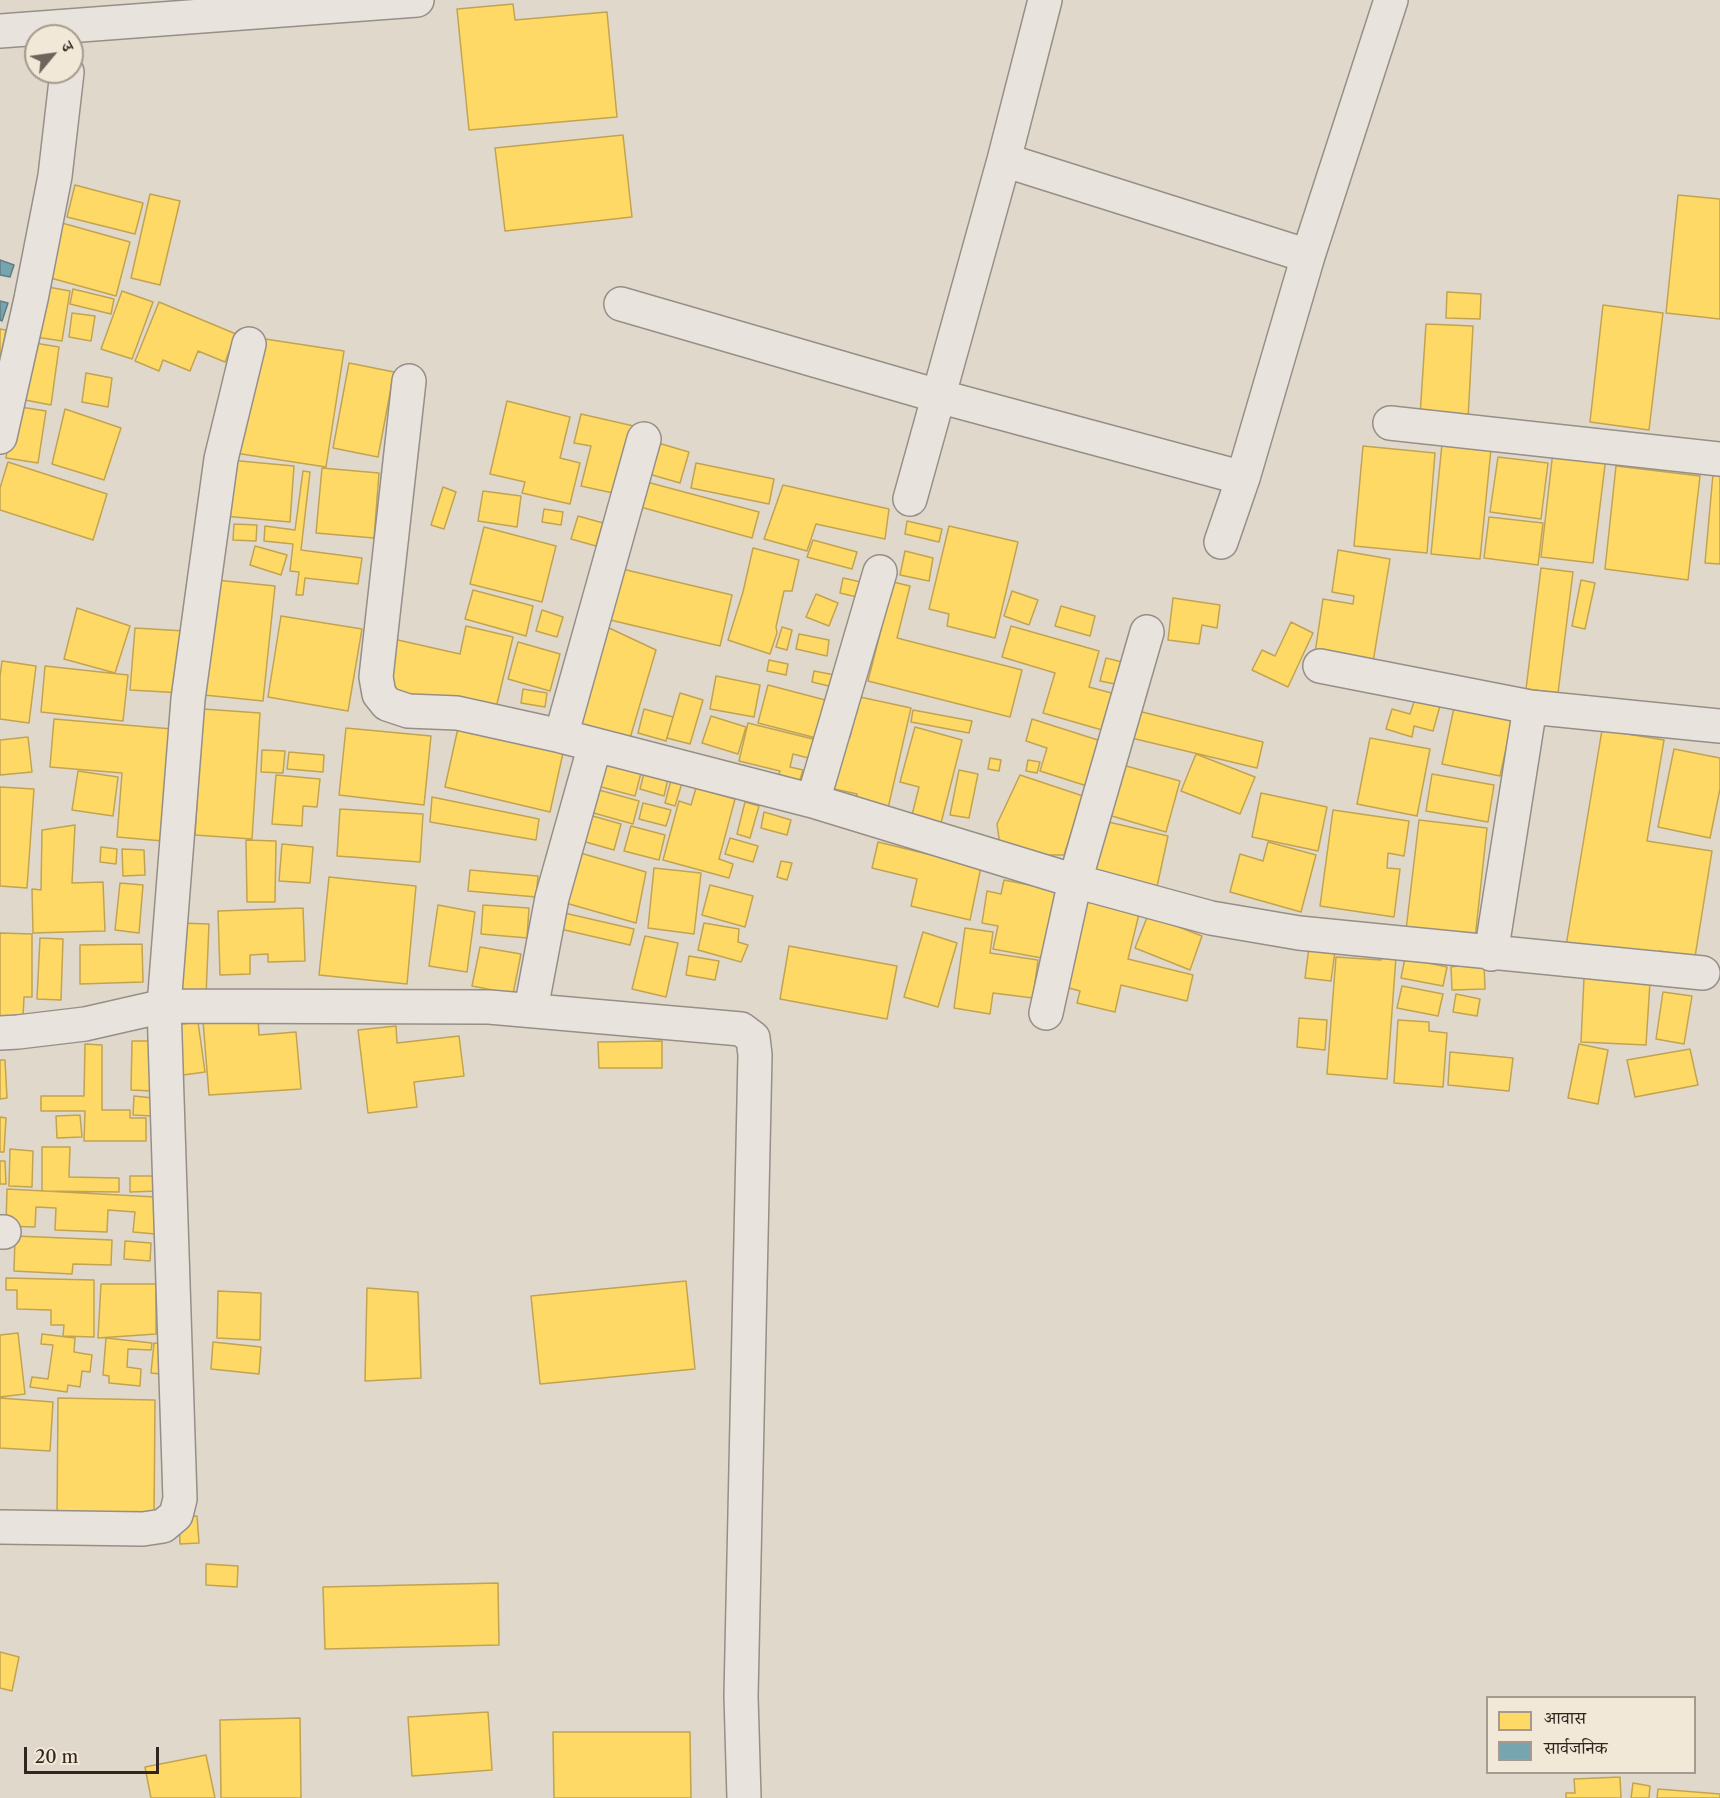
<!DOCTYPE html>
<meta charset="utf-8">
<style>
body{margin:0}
#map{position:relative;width:1720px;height:1798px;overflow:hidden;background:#e0d9cb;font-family:"Libre Caslon Text","Noto Serif Devanagari",serif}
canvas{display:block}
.legend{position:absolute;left:1486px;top:1696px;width:210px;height:78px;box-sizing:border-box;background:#f1e8d7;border:2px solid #a59a8d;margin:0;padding:8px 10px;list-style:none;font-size:18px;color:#32241f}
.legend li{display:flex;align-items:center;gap:12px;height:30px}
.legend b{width:30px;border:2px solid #a59a8d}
.north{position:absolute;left:24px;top:24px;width:60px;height:60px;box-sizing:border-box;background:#f1e8d7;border:2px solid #a59a8d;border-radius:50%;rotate:61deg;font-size:16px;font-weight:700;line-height:24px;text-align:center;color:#32241f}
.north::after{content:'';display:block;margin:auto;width:21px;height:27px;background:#6f635b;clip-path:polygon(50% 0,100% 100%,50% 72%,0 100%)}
.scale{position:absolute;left:24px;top:1747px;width:135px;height:27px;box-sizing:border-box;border:3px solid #32241f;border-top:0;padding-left:8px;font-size:18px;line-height:21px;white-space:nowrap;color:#32241f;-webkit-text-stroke:4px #f1e8d7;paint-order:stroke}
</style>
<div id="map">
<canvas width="1720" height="1798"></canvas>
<ul class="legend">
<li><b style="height:16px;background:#ffd966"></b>आवास</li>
<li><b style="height:16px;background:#76a5af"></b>सार्वजनिक</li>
</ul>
<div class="north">उ</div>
<div class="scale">20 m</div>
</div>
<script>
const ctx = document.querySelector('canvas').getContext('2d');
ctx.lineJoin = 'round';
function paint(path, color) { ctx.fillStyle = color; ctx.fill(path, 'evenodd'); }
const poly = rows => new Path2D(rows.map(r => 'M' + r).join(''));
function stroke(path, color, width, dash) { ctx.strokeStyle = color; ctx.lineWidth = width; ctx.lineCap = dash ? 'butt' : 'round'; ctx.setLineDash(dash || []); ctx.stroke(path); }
const homes = poly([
 [513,4,515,20,607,12,617,117,469,130,457,9,513,4],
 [623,135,632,217,505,231,495,148,623,135],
 [75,185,143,203,135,234,67,217,75,185],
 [150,194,180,201,160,285,131,278,150,194],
 [1678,195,1720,199,1720,319,1666,313,1678,195],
 [62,223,130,242,116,296,47,277,62,223],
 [37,285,70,291,62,341,29,336,37,285],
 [73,289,114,299,111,314,70,304,73,289],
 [122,291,153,302,132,359,101,349,122,291],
 [1447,292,1481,294,1480,319,1446,318,1447,292],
 [159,302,236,334,225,362,198,351,190,371,163,360,159,371,135,361,159,302],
 [1603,305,1663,313,1649,430,1590,422,1603,305],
 [72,313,95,316,91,341,69,337,72,313],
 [1426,324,1473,326,1468,419,1420,416,1426,324],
 [0,329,6,330,0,364,0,329],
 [252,337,344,351,326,467,235,453,252,337],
 [28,342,59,347,51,405,20,399,28,342],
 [349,363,394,372,378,457,333,448,349,363],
 [86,373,112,378,108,407,82,402,86,373],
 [507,401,570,417,560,458,580,463,570,504,522,493,525,482,490,474,507,401],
 [14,406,46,411,38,463,6,458,14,406],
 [65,409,121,428,104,480,52,464,65,409],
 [581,414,638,427,622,495,581,486,591,446,574,443,581,414],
 [658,443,689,452,680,483,649,474,658,443],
 [1442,444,1491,449,1480,559,1431,554,1442,444],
 [1363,446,1435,453,1427,553,1354,546,1363,446],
 [1553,451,1606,457,1593,563,1541,557,1553,451],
 [1498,457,1548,463,1541,519,1490,512,1498,457],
 [229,460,294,466,290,522,224,516,229,460],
 [8,462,107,494,93,540,0,510,0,488,8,462],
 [696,463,774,479,769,504,691,488,696,463],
 [1616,466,1700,476,1688,580,1605,569,1616,466],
 [322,468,379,473,374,538,316,533,322,468],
 [303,471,310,472,301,550,362,558,358,584,305,578,303,595,296,595,299,572,290,571,293,544,264,541,265,526,295,530,303,471],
 [1713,474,1720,474,1720,564,1705,563,1713,474],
 [643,481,759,512,752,538,637,506,643,481],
 [783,485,889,509,885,539,816,524,807,551,764,539,783,485],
 [443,487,456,492,444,529,431,525,443,487],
 [483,491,521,496,517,527,478,521,483,491],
 [544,509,563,512,561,525,542,522,544,509],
 [578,516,603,523,596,546,571,539,578,516],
 [1489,517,1543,523,1538,565,1484,558,1489,517],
 [907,521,942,529,939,542,905,534,907,521],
 [234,524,257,525,256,541,233,540,234,524],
 [949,526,1018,542,995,638,947,626,949,614,929,609,949,526],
 [484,527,556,546,542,602,470,584,484,527],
 [813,540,857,552,852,569,807,557,813,540],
 [255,546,287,555,281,575,250,565,255,546],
 [753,548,799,560,792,591,784,591,776,627,777,633,770,654,728,640,743,592,753,548],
 [1338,550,1390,559,1373,662,1315,653,1323,599,1353,604,1354,596,1332,592,1338,550],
 [905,551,933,558,929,581,900,575,905,551],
 [618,568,732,595,720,646,606,619,618,568],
 [1541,568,1573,572,1558,693,1526,689,1541,568],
 [843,578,861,582,857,597,840,593,843,578],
 [216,580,275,586,263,701,204,695,216,580],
 [1581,580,1595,583,1585,629,1572,626,1581,580],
 [893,582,910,586,897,638,1022,670,1010,717,868,681,893,582],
 [473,590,533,606,526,636,465,619,473,590],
 [1012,591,1038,600,1029,625,1004,616,1012,591],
 [816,594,838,603,829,626,806,617,816,594],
 [1173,598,1220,605,1217,628,1202,625,1199,644,1168,640,1173,598],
 [1061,606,1095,616,1090,636,1055,626,1061,606],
 [77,608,130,626,115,673,64,659,77,608],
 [542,610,563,617,557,637,536,631,542,610],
 [281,616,362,629,348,711,268,697,281,616],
 [1291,622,1313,633,1288,687,1252,670,1262,650,1275,656,1291,622],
 [466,626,513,637,496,708,387,691,389,638,460,654,466,626],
 [1011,626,1099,651,1089,687,1119,695,1109,732,1043,713,1055,673,1002,657,1011,626],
 [607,627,656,650,628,745,577,732,607,627],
 [782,627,792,630,787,650,776,647,782,627],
 [135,628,185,631,183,693,130,690,135,628],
 [799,634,829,640,827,656,796,649,799,634],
 [518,642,560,654,550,691,508,679,518,642],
 [1106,658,1126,663,1120,685,1100,681,1106,658],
 [769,660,788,664,786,675,767,671,769,660],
 [2,661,36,666,29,723,0,719,0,677,2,661],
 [45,666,128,675,123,721,41,712,45,666],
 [814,671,835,675,833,687,812,682,814,671],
 [716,676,760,685,754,717,710,709,716,676],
 [768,685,829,701,820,739,758,723,768,685],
 [523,689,547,693,545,707,521,703,523,689],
 [680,693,703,700,690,744,667,738,680,693],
 [860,697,911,708,886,817,854,810,857,794,830,788,841,736,850,737,860,697],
 [1415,699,1440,706,1433,731,1414,726,1412,737,1386,729,1392,709,1410,714,1415,699],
 [1455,703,1513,717,1500,776,1442,764,1455,703],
 [203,709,260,713,252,839,195,835,203,709],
 [644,709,673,717,666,741,638,733,644,709],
 [1130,709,1263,742,1257,768,1123,736,1130,709],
 [913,710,972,721,969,733,911,722,913,710],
 [711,716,746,727,738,754,702,743,711,716],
 [54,719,172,729,163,841,117,837,122,773,50,767,54,719],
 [1032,719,1104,742,1090,787,1040,771,1047,748,1026,741,1032,719],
 [748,723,825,742,820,761,793,754,790,767,803,770,799,783,778,777,780,771,739,761,748,723],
 [915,727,962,740,938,835,909,827,919,787,900,782,915,727],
 [346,728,431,736,424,805,339,795,346,728],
 [458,728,563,753,550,812,445,787,458,728],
 [1602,730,1664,740,1647,841,1712,851,1695,957,1660,951,1658,962,1566,946,1602,730],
 [28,737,32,772,0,775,0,740,28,737],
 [1370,738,1430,749,1417,816,1357,804,1370,738],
 [1674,749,1720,758,1720,789,1710,838,1658,827,1674,749],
 [262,750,285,751,283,773,261,772,262,750],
 [289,752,324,755,323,772,287,769,289,752],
 [1196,754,1255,777,1240,814,1181,791,1196,754],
 [990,758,1001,760,999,771,988,769,990,758],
 [1028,760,1040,762,1037,773,1026,771,1028,760],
 [597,761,641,773,635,796,590,784,597,761],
 [1119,764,1180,781,1166,832,1105,814,1119,764],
 [959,770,978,774,969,818,950,815,959,770],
 [78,771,118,777,113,816,72,810,78,771],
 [644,773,668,779,664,796,640,789,644,773],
 [1432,774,1494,785,1488,822,1426,811,1432,774],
 [276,775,320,779,317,807,303,806,302,826,272,824,276,775],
 [1020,775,1083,796,1064,855,1039,855,1000,846,997,824,1020,775],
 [671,780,682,783,675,806,665,803,671,780],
 [0,787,34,789,27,888,0,886,0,787],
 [588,787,639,801,633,824,583,810,588,787],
 [696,788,735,799,719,859,733,864,729,878,663,860,679,801,691,805,696,788],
 [1261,793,1327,807,1318,851,1252,837,1261,793],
 [432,797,539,819,536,840,430,822,432,797],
 [745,802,759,806,750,838,737,834,745,802],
 [643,803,671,810,666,826,639,819,643,803],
 [340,809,423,814,420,862,337,856,340,809],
 [1333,810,1409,821,1404,856,1388,853,1387,868,1400,869,1394,917,1320,906,1333,810],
 [764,812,791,820,787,835,761,828,764,812],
 [582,813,621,824,614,850,575,839,582,813],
 [1100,820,1168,836,1155,896,1087,880,1100,820],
 [1419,820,1487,828,1475,939,1406,930,1419,820],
 [75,825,72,883,103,882,105,931,33,933,32,889,41,890,42,830,75,825],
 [631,826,665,835,659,860,624,851,631,826],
 [730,838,758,846,753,862,725,854,730,838],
 [246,840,276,841,275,902,247,902,246,840],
 [878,842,981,867,970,920,911,906,917,879,872,868,878,842],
 [1268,842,1316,855,1301,912,1230,892,1240,854,1263,861,1268,842],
 [282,844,313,847,310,883,279,881,282,844],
 [101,847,117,849,116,864,100,862,101,847],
 [122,849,144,850,145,875,123,876,122,849],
 [570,850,646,872,636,923,555,900,570,850],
 [781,861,792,863,787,880,777,877,781,861],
 [654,868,701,873,694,934,648,928,654,868],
 [470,870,538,876,536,897,468,891,470,870],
 [329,877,416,886,407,984,319,975,329,877],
 [1004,880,1060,891,1047,959,993,949,998,926,982,923,987,891,1001,894,1004,880],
 [120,883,143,885,139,933,115,930,120,883],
 [710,885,753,896,745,927,702,915,710,885],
 [1080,895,1140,910,1128,959,1193,975,1187,1001,1121,985,1115,1012,1077,1003,1080,991,1058,985,1080,895],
 [438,905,475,912,467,972,429,966,438,905],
 [483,905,529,908,527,938,481,934,483,905],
 [303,908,305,961,268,962,268,954,250,955,250,974,220,975,218,911,303,908],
 [560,912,634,929,630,945,556,928,560,912],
 [1148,915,1202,936,1190,970,1135,948,1148,915],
 [179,923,209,924,206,996,176,995,179,923],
 [704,923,739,929,738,942,748,945,741,962,698,950,704,923],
 [965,928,993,932,990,953,1038,960,1033,998,993,993,990,1014,954,1008,965,928],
 [923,932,957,943,938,1007,904,997,923,932],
 [0,933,32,934,32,997,24,997,23,1017,0,1016,0,933],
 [645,936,678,943,666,997,632,989,645,936],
 [40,938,63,939,61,1000,37,999,40,938],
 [142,944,143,982,80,984,80,945,142,944],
 [789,946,897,966,887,1019,780,999,789,946],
 [480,947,521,954,513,994,472,986,480,947],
 [1309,947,1335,951,1331,981,1305,978,1309,947],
 [689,956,719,961,715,980,686,975,689,956],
 [1381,956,1396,957,1387,1079,1327,1074,1336,957,1381,960,1381,956],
 [1405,958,1447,967,1443,986,1401,978,1405,958],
 [1484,962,1485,989,1452,990,1451,967,1484,962],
 [1584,978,1650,982,1646,1045,1581,1042,1584,978],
 [1402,986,1443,994,1438,1016,1397,1008,1402,986],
 [1663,992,1692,996,1684,1044,1656,1039,1663,992],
 [1456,994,1480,999,1477,1016,1453,1012,1456,994],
 [258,1017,259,1035,296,1032,301,1089,209,1095,203,1021,258,1017],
 [1299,1018,1327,1020,1325,1050,1297,1047,1299,1018],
 [1398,1020,1429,1022,1429,1031,1447,1033,1443,1087,1394,1083,1398,1020],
 [198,1022,205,1072,169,1077,168,1026,198,1022],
 [396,1026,397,1043,459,1036,464,1076,414,1082,417,1107,368,1113,358,1030,396,1026],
 [132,1041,155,1041,153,1091,131,1090,132,1041],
 [662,1041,662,1068,599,1068,598,1042,662,1041],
 [85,1044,102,1045,102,1110,130,1110,130,1118,146,1118,146,1141,84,1141,85,1111,41,1111,41,1096,84,1096,85,1044],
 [1579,1044,1608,1050,1598,1104,1568,1098,1579,1044],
 [1690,1049,1698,1085,1635,1097,1627,1060,1690,1049],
 [1450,1052,1513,1058,1509,1091,1448,1085,1450,1052],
 [0,1060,5,1060,7,1098,0,1099,0,1060],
 [134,1096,153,1098,152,1116,133,1115,134,1096],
 [80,1115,82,1137,57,1138,56,1116,80,1115],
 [0,1117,6,1118,4,1152,0,1152,0,1117],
 [42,1147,70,1147,69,1177,119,1178,119,1192,42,1191,42,1147],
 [10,1149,33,1151,32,1187,9,1186,10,1149],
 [0,1161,5,1161,6,1184,0,1184,0,1161],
 [130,1176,158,1176,158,1191,130,1192,130,1176],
 [7,1189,156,1197,155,1234,133,1232,135,1212,108,1210,107,1232,55,1230,56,1208,36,1207,35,1227,6,1226,7,1189],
 [15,1236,112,1240,111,1265,73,1264,72,1274,14,1271,15,1236],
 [125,1241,151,1243,150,1261,124,1259,125,1241],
 [6,1278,94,1280,94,1337,63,1336,64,1325,51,1325,51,1310,17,1309,17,1290,6,1290,6,1278],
 [686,1281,695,1369,540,1384,531,1296,686,1281],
 [101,1284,156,1284,156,1334,98,1338,101,1284],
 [367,1288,418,1292,421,1378,365,1381,367,1288],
 [218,1291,261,1293,260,1340,217,1338,218,1291],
 [18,1333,25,1394,0,1397,0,1335,18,1333],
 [42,1334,75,1338,74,1352,92,1355,90,1372,82,1371,80,1387,68,1385,67,1392,30,1387,32,1377,48,1379,53,1345,41,1344,42,1334],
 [106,1338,152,1343,151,1350,128,1349,127,1367,141,1369,140,1386,109,1383,109,1376,103,1375,106,1338],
 [213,1342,261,1347,259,1374,211,1369,213,1342],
 [154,1343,172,1344,170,1375,151,1373,154,1343],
 [0,1398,53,1402,50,1451,0,1448,0,1398],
 [58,1398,155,1400,154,1521,57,1520,58,1398],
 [197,1516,199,1543,180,1544,179,1517,197,1516],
 [206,1564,238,1566,237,1587,206,1585,206,1564],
 [498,1583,499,1645,325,1649,323,1587,498,1583],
 [0,1652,19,1657,12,1691,0,1688,0,1652],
 [488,1712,492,1770,412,1776,408,1717,488,1712],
 [300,1718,301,1798,221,1798,220,1720,300,1718],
 [553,1732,690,1732,691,1798,554,1798,553,1732],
 [206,1755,215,1798,151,1798,145,1767,206,1755],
 [1620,1777,1621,1798,1566,1798,1566,1793,1575,1793,1574,1779,1620,1777],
 [1633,1783,1650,1786,1649,1798,1631,1798,1633,1783],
 [1658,1789,1720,1794,1720,1798,1657,1798,1658,1789]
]);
paint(homes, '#ffd966');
stroke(homes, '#c2a351', 1.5);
const public = poly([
 [0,260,14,265,10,277,0,275,0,260],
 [0,301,8,303,2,321,0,320,0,301]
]);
paint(public, '#76a5af');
stroke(public, '#627e84', 1.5);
const minor = poly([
 [0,31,417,0],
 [1004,160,1308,256],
 [621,304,938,396,1243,478],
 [409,381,376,677,379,694,387,704,408,711,457,713,561,736,813,801,1075,881,1211,918,1299,933,1703,973],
 [1390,423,1720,459],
 [0,437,31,299,55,176,67,72],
 [910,499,1004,160,1045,0],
 [1221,542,1243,478,1308,256,1391,0],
 [1320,666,1530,707,1720,726],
 [561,736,644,439],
 [813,801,880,572],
 [1491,954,1530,707],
 [531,1009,552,898,595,745],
 [1046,1013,1075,881,1147,632],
 [0,1033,18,1032,85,1024,164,1006,489,1007,741,1029,753,1038,755,1055,741,1696,744,1798],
 [0,1232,4,1232],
 [0,1527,143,1529,163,1526,176,1515,180,1499,164,1006,188,699,221,459,249,344]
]);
stroke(minor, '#958f87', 36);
stroke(minor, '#e8e3dc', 33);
</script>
